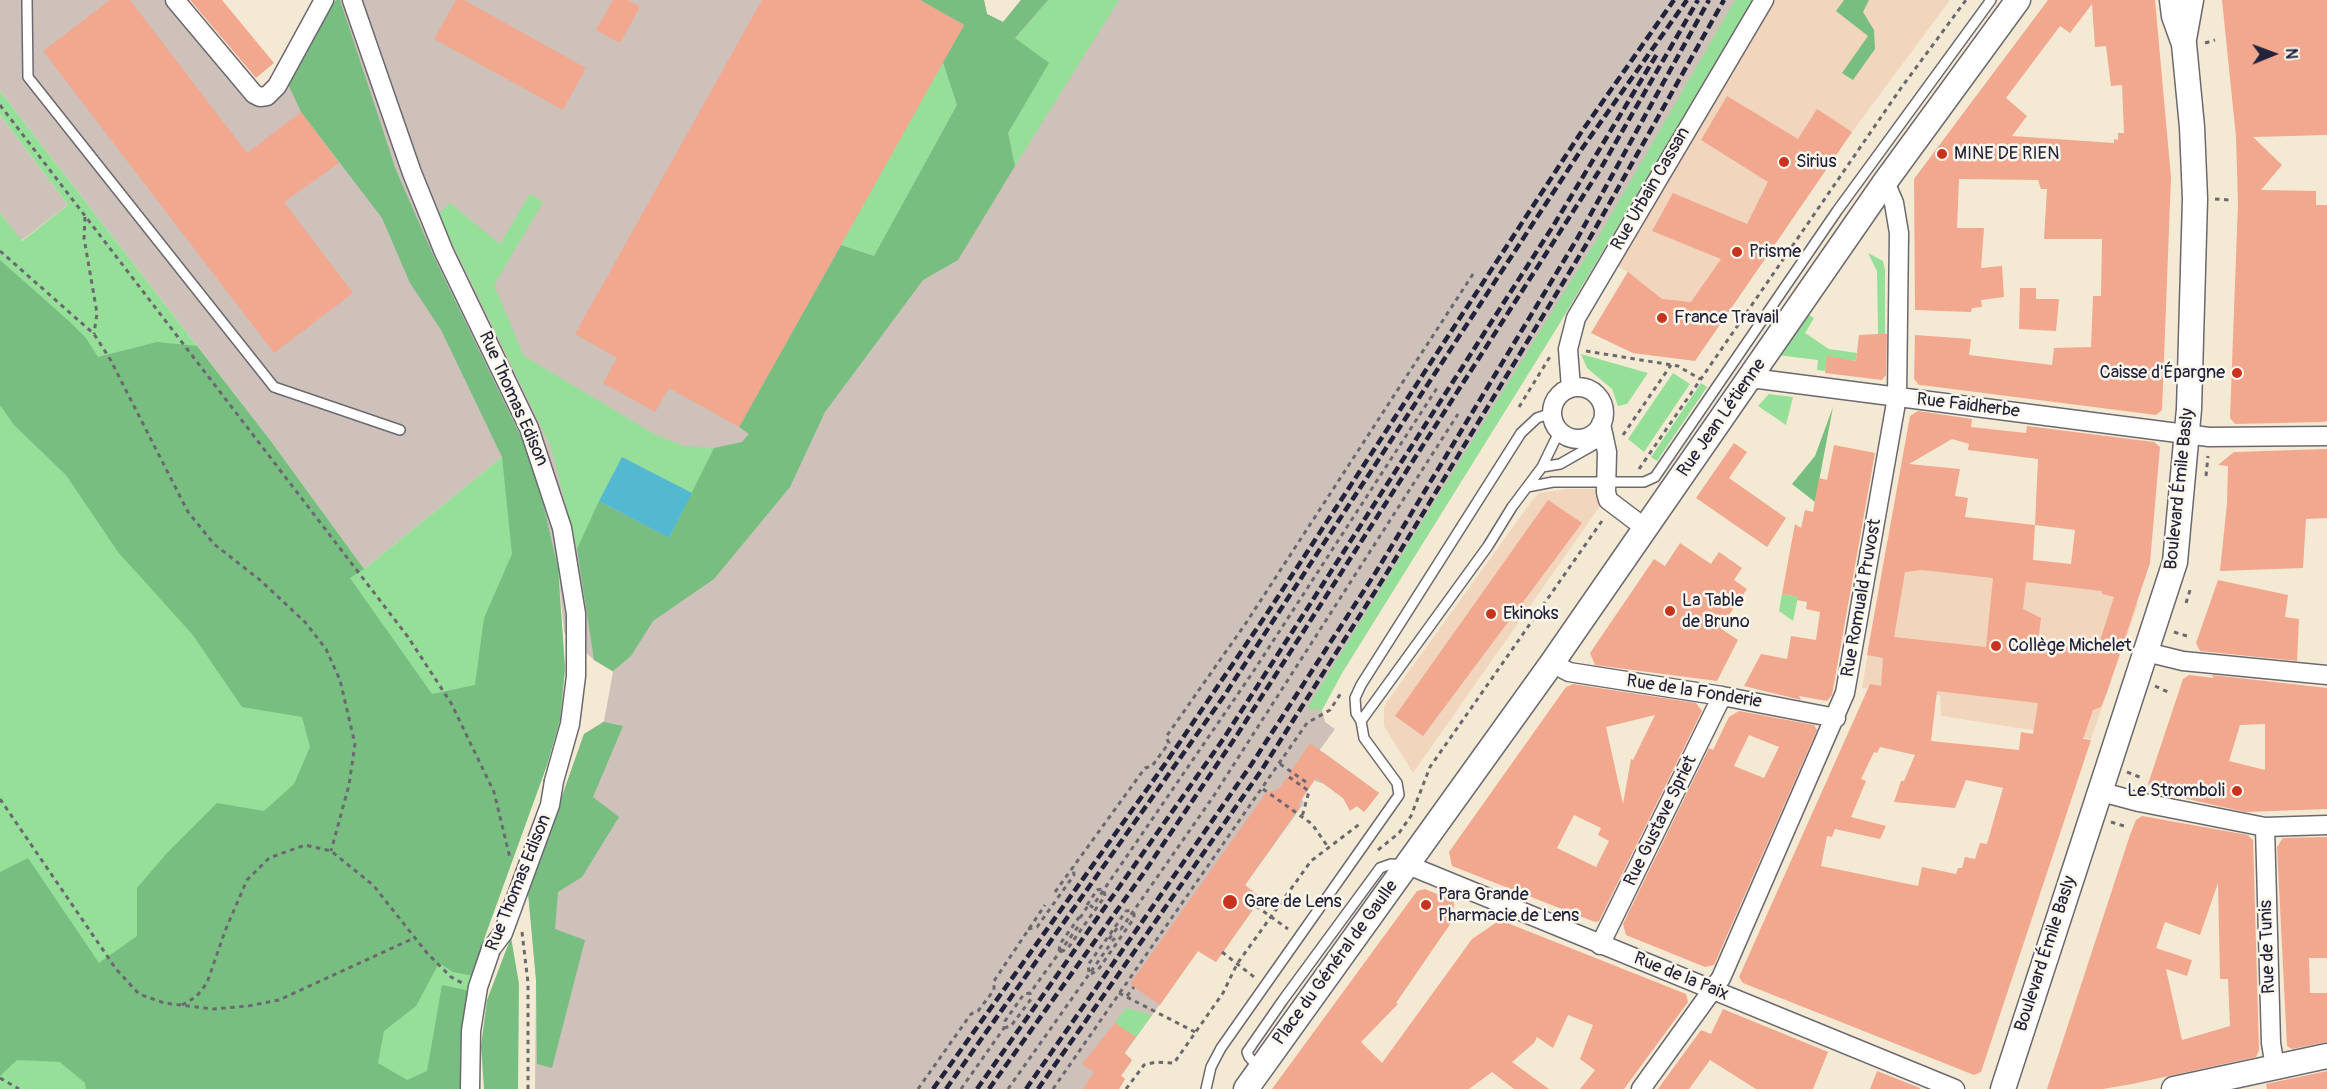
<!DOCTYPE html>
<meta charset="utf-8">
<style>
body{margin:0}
#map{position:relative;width:2327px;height:1089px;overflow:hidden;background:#f4ead3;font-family:Pangolin,sans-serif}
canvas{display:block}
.north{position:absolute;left:2243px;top:24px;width:60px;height:60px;-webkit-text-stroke:4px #fbf7ec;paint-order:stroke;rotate:89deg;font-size:16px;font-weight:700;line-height:24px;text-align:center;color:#22223b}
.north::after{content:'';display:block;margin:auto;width:21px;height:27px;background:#22223b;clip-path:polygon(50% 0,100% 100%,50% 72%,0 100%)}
</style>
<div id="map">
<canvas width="2327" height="1089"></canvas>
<div class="north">N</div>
</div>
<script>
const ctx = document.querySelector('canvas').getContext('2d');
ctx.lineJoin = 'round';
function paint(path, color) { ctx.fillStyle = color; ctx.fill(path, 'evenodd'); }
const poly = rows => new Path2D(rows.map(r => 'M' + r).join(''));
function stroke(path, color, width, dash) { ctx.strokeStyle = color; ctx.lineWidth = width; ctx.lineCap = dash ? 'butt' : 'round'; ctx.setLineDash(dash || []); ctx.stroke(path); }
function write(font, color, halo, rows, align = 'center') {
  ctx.font = font + ' Pangolin,sans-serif'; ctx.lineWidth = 5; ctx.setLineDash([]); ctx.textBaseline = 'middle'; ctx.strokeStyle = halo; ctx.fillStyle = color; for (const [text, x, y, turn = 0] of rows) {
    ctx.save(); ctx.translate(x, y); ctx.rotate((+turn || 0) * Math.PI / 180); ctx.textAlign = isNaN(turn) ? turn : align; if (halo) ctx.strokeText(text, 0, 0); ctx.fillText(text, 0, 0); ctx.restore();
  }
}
paint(poly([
 [1753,0,1950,0,1852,132,1745,286,1683,359,1633,353,1591,333,1627,272,1601,256],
 [1567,489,1612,489,1413,773,1384,726,1384,706,1531,502,1539,493],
 [1887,541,2107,569,2103,594,2138,604,2091,739,1941,716,1940,695,1862,688]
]), '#f1d5bd');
paint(poly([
 [0,0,175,0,267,96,324,0,984,0,987,14,1003,22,1021,0,1753,0,1558,326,1342,673,1322,710,1325,722,1335,729,1314,758,1323,752,1379,793,1364,812,1357,806,1350,809,1343,798,1324,784,1315,781,1314,776,1289,775,1287,777,1304,803,1245,885,1261,898,1216,962,1198,951,1125,1053,1132,1060,1121,1076,1125,1079,1119,1089,535,1089,536,980,528,892,584,734,604,721,613,672,594,660,564,632,558,568,542,499,522,441,364,569,270,440,0,91],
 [0,115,68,205,21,241,0,213]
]), '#cec1ba');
paint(poly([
 [1048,0,1119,0,1015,166,1008,133,1048,63,1015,39],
 [1735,0,1753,0,1558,326,1342,673,1322,710,1307,708,1597,239],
 [943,62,957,105,874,256,841,245],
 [0,91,270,440,364,569,523,440,542,499,558,568,565,669,560,720,547,765,484,939,466,1003,461,1057,462,1089,0,1089,0,213,22,241,68,205,0,115],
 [530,194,543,202,494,285,524,356,654,434,684,446,714,448,692,493,622,457,577,549,551,447,438,214,450,203,500,244],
 [1868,253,1883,261,1885,270,1885,334,1878,334,1877,271],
 [1806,313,1814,318,1805,333,1829,349,1857,353,1856,361,1828,357,1825,371,1817,370,1818,360,1777,355],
 [1581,354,1648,373,1627,404,1618,406,1612,389,1587,368],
 [1673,373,1690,384,1644,452,1628,439],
 [1701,383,1707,387,1657,461,1651,457],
 [1769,394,1793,397,1786,425,1758,406],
 [1782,594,1798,597,1793,621,1779,611],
 [1126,1008,1152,1015,1136,1037,1115,1023]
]), '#96df99');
paint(poly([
 [337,0,340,0,396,170,434,257,523,441,544,507,558,568,565,669,560,720,547,765,484,939,474,976,453,972,439,963,416,1006,384,1031,378,1063,407,1080,427,1071,442,985,470,991,461,1057,462,1089,86,1089,85,1083,60,1062,17,1060,0,1076,0,872,28,858,99,963,137,936,137,888,167,853,217,803,264,811,294,784,310,747,302,717,242,707,192,634,118,552,66,475,14,425,0,405,0,260,70,322,86,338,98,357,157,342,197,346,270,440,364,569,350,578,432,694,475,685,484,618,512,554,502,457,441,330,410,283,382,218,301,112,288,84,331,4],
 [920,0,984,0,987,14,1003,22,1021,0,1048,0,1015,38,1049,63,1008,133,1015,166,958,260,923,280,825,412,790,487,714,579,653,621,631,656,613,671,594,660,577,549,599,501,669,538,714,448,742,442,749,434,739,427,841,245,874,256,957,105,943,62,964,25],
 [1844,0,1869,0,1863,12,1874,30,1875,49,1853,80,1842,73,1868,36,1836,11],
 [1833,407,1816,497,1815,502,1792,484,1815,456],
 [604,722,623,726,593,797,619,817,582,877,558,892,555,929,585,940,552,1068,537,1064,536,980,528,892,584,734],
 [511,937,519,984,518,1089,484,1089,481,1046,487,1000]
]), '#78be81');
paint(poly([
 [622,457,692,493,669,538,599,501]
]), '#53b9d1');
paint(poly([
 [110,0,130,0,247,153,301,112,339,163,284,202,353,293,274,353,43,51],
 [190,0,222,0,274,63,256,78],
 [456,0,464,0,586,68,563,110,434,39],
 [613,0,628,0,640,7,620,43,596,30],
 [762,0,920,0,964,25,739,427,669,388,655,412,603,383,617,358,575,334],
 [2048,0,2155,0,2171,177,2162,410,2156,415,1929,386,1919,385,1914,379,1915,335,1971,339,1969,355,2052,365,2054,348,2091,347,2093,296,2101,296,2102,239,2044,239,2047,189,2041,189,2038,180,1959,179,1957,228,1984,228,1981,268,2002,266,2004,297,1981,300,1982,307,1972,308,1971,312,1915,310,1914,179],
 [2092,4,2095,47,2106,46,2111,86,2122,85,2124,133,2118,133,2118,140,2114,139,2114,143,2012,136,2027,116,2006,98,2060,26,2070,33],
 [2222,0,2327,0,2327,135,2253,137,2282,165,2261,190,2316,191,2316,205,2327,205,2327,421,2323,422,2235,424,2230,418,2238,203,2236,137],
 [1727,96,1798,139,1817,109,1852,132,1695,361,1633,353,1591,333,1628,272,1662,299,1691,302,1721,259,1652,231,1673,193,1747,224,1768,182,1701,140],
 [2020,288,2036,288,2036,299,2059,299,2056,331,2019,329],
 [1878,334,1887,334,1886,375,1882,380,1825,373,1827,356,1856,361,1859,335],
 [1918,411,1972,419,1971,427,2026,433,2027,426,2154,442,2160,447,2150,563,2107,692,2101,707,2093,710,2083,739,2091,740,1981,1072,1974,1075,1743,983,1739,977,1870,684,1881,686,1883,658,1867,655,1910,416],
 [1952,439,1969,444,1968,450,2038,459,2035,525,1965,517,1968,498,1955,496,1960,469,1909,464],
 [2035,525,2075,530,2071,564,2033,560],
 [1922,570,1993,578,1986,647,1894,637,1905,572],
 [2026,582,2102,591,2102,594,2114,597,2097,650,2038,642,2041,618,2023,609],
 [1937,691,2038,703,2033,734,2021,732,2019,750,1931,741],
 [1880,747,1915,755,1904,781,1901,781,1894,802,1955,808,1966,780,2003,788,1987,844,1980,843,1975,859,1965,857,1962,868,1958,868,1956,874,1922,867,1918,886,1821,866,1827,836,1832,837,1835,829,1880,839,1886,826,1851,817,1866,781,1861,779,1874,752,1877,753],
 [1734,443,1747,452,1729,478,1786,518,1767,547,1696,498],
 [1834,445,1875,453,1832,695,1827,701,1799,696,1801,700,1744,686,1761,654,1787,659,1791,636,1816,640,1820,612,1806,609,1807,602,1797,600,1798,597,1782,594,1795,524,1801,528,1805,510,1813,512,1819,478,1827,480],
 [2327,449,2327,518,2306,519,2303,568,2220,571,2227,503,2228,466,2218,465,2234,452],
 [1548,500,1582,523,1423,736,1395,716],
 [1680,543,1711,564,1719,552,1742,568,1734,580,1747,589,1720,628,1738,640,1717,681,1595,665,1590,653,1654,559,1665,566],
 [2218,580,2288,595,2285,617,2299,619,2297,661,2200,651,2196,643],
 [2189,675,2214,678,2212,675,2327,688,2327,809,2245,812,2152,791,2148,784,2183,679],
 [2265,724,2265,770,2229,761,2240,725],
 [1573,684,1696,703,1702,711,1599,921,1595,922,1452,866,1449,852,1566,687],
 [1655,715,1633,760,1631,759,1623,804,1606,727],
 [1574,815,1601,828,1598,835,1609,841,1596,867,1557,848],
 [1739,711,1814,725,1817,730,1714,965,1705,967,1626,935,1623,924,1709,748,1713,750,1729,717],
 [1749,735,1779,747,1764,778,1734,766],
 [1310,743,1379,793,1364,812,1357,806,1350,811,1343,798,1316,778,1298,805,1300,807,1245,885,1261,898,1216,962,1198,951,1160,1005,1130,984,1266,793,1279,789],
 [2142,816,2248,835,2253,840,2259,1050,2256,1057,2132,1084,2103,1089,2047,1089,2130,835,2136,820],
 [2218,883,2220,979,2228,979,2230,1026,2182,1040,2166,969,2187,976,2192,960,2156,948,2165,922,2200,935],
 [2327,837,2327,958,2309,958,2310,993,2327,993,2327,1042,2292,1049,2287,1046,2277,847,2283,838],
 [1425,889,1454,901,1453,920,1396,1003,1398,1004,1361,1042,1382,1063,1472,939,1500,920,1686,994,1688,1002,1624,1089,1580,1089,1595,1070,1580,1059,1593,1025,1568,1015,1553,1048,1537,1037,1534,1043,1512,1062,1549,1089,1514,1089,1492,1072,1469,1089,1272,1089,1417,891],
 [1723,1009,1828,1052,1813,1089,1756,1089,1710,1060,1689,1089,1658,1089,1701,1030,1711,1034],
 [1115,1023,1136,1037,1124,1053,1132,1060,1121,1076,1125,1079,1119,1089,1083,1089,1094,1072,1082,1064],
 [1877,1071,1920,1088,1920,1089,1870,1089],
 [2327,1071,2327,1089,2267,1089,2266,1084]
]), '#f2a78f');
const lane = poly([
 [27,0,28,77,274,387,400,430],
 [1542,467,1560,464,1604,439],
 [1527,487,1553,482,1644,482,1655,477,1837,211,1991,0],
 [1361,721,1488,546,1512,507,1542,467,1559,432],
 [1259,1068,1249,1057,1247,1052,1283,1000,1380,868,1391,864,1405,865],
 [1206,1089,1211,1067,1221,1048,1399,795,1397,783,1364,738,1361,721,1356,713,1355,698,1361,685,1521,433,1537,418,1552,413]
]);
const street = poly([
 [175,0,254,94,260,97,267,96,277,86,324,0],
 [352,0,412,173,444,252,529,428,562,528,576,614,576,676,570,724,554,781],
 [1751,378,2209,437,2327,436],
 '1552 413a26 26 0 1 1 52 0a26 26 0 1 1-52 0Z',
 [1571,388,1568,349,1576,318,1764,0],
 [1601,424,1607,452,1606,492,1608,500,1645,528],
 [2146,652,2183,661,2327,675],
 [1552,663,1569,672,1722,696,1836,718],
 [2098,791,2139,802,2265,827,2327,825],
 [2265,827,2271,1043,2275,1067],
 [1408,865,1955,1089],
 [1600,945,1722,696],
 [470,1089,471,1031,478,987,491,949],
 [1641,1089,1721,978,1845,693,1897,397,1899,233,1894,203,1885,182]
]);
const secondary = poly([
 [2184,39,2191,0],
 [1246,1089,1552,663,1885,182,2018,0],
 [2003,1089,2175,562,2189,409,2195,199,2192,127,2184,44,2174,16,2172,0],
 [2174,1089,2327,1056]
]);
stroke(lane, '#6c6870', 12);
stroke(street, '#6c6870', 21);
stroke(secondary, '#6c6870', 27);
stroke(poly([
 [2205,43,2215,40],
 [0,105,408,637,451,703,494,792,510,858],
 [2215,199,2230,200],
 [85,217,84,238,97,313,94,334],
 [0,251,94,334,110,359,188,512,214,544,260,580,305,622,326,649,340,680,355,744,349,785,331,851],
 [1586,351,1678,366,1700,379],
 [1519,407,1551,355],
 [1623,435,1671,365],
 [1639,469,1901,88,1966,0],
 [2206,476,2208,456],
 [2186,603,2191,587],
 [2174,632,2187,636],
 [2155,686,2168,692],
 [1280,764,1306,782],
 [2127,772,2142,778],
 [1289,777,1309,791,1302,817],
 [1263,789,1312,824,1328,847],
 [0,799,116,969,139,994,164,1003,213,1009,248,1006,279,1000,414,938],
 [2111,822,2127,827],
 [1378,850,1399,833,1411,816,1430,767,1604,518],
 [1055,892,1145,768,1152,766,1169,743,1166,737,1246,623,1475,271],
 [1087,905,1097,890,1102,889],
 [1256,906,1288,929],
 [1080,918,1089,904,1092,907,1253,672,1437,388],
 [1028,929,1037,927,1074,875,1073,866],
 [522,932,528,983,528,1089],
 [1109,939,1118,927,1121,929,1213,797,1458,414],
 [1112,941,1115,938],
 [1059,951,1060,944,1080,916],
 [1061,952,1068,948,1105,896,1104,891],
 [1222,952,1254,977],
 [1089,972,1088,965,1115,927,1126,911,1133,910],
 [1091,974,1098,970,1134,918,1134,912],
 [1119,993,1195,1032],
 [1127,996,1134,987],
 [182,1005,196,997,207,983,225,931,247,880,269,858,305,845,331,851,373,885,427,953,451,977,462,983],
 [1004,1028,1011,1026,1031,999,1030,993],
 [0,1078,19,1089],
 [918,1089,971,1014,978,1011,994,990,994,981,1045,905],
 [961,1089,1004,1028,1005,1021,1024,994,1030,993,1080,924],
 [1008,1089,1109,946],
 [1053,1089,1307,723,1330,710,1341,693],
 [1126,1089,1144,1065,1156,1062,1174,1063,1223,993,1237,964,1311,861,1361,823]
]), '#6c6870', 3, [4.5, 4.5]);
stroke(lane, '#fff', 9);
stroke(street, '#fff', 18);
stroke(secondary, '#fff', 24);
stroke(poly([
 [933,1089,1165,764,1266,615,1580,134,1674,0],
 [946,1089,1224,696,1581,150,1687,0],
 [977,1089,1224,738,1555,223,1657,54],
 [989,1089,1143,874,1237,735,1601,168,1698,0],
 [1026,1089,1251,765,1376,572,1577,239,1709,0],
 [1038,1089,1261,771,1385,576,1586,245,1724,0]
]), '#22223b', 4.5, [9, 4.5]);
const streetBridge = poly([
 [491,949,503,933,550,805,554,781]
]);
stroke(streetBridge, '#6c6870', 21, []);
stroke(streetBridge, '#fff', 18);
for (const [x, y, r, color] of [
 [1942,154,6,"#c8321e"],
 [1784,162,6,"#c8321e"],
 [1737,252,6,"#c8321e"],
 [1662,318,6,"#c8321e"],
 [2237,373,6,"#c8321e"],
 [1670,611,6,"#c8321e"],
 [1491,614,6,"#c8321e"],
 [1996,646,6,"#c8321e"],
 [2237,791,6,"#c8321e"],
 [1230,902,8,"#c8321e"],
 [1426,905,6,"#c8321e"]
]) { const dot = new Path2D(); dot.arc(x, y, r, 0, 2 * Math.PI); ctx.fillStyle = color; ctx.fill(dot); stroke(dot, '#fbf7ec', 2); }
write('18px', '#22223b', '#fbf7ec', [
 ["MINE DE RIEN",1954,154],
 ["Sirius",1796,162],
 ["Prisme",1749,252],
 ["France Travail",1674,318],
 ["Caisse d'Épargne",2225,373,"right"],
 ["La Table",1682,601],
 ["de Bruno",1682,622],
 ["Ekinoks",1503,614],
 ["Collège Michelet",2008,646],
 ["Le Stromboli",2225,791,"right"],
 ["Para Grande",1438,895],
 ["Pharmacie de Lens",1438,916],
 ["Gare de Lens",1244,902]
], 'left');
write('18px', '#22223b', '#fbf7ec', [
 ["Rue Urbain Cassan",1651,189,-60],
 ["Rue Thomas Edison",513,399,66],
 ["Rue Faidherbe",1968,406,7],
 ["Rue Jean Létienne",1722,418,-55],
 ["Boulevard Émile Basly",2180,489,-84],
 ["Rue Romuald Pruvost",1862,598,-80],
 ["Rue de la Fonderie",1694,692,9],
 ["Rue Gustave Spriet",1661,821,-64],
 ["Rue Thomas Edison",519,883,-68],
 ["Rue de Tunis",2268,947,-92],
 ["Boulevard Émile Basly",2046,954,-72],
 ["Place du Général de Gaulle",1336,963,-54],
 ["Rue de la Paix",1681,977,22]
]);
</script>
